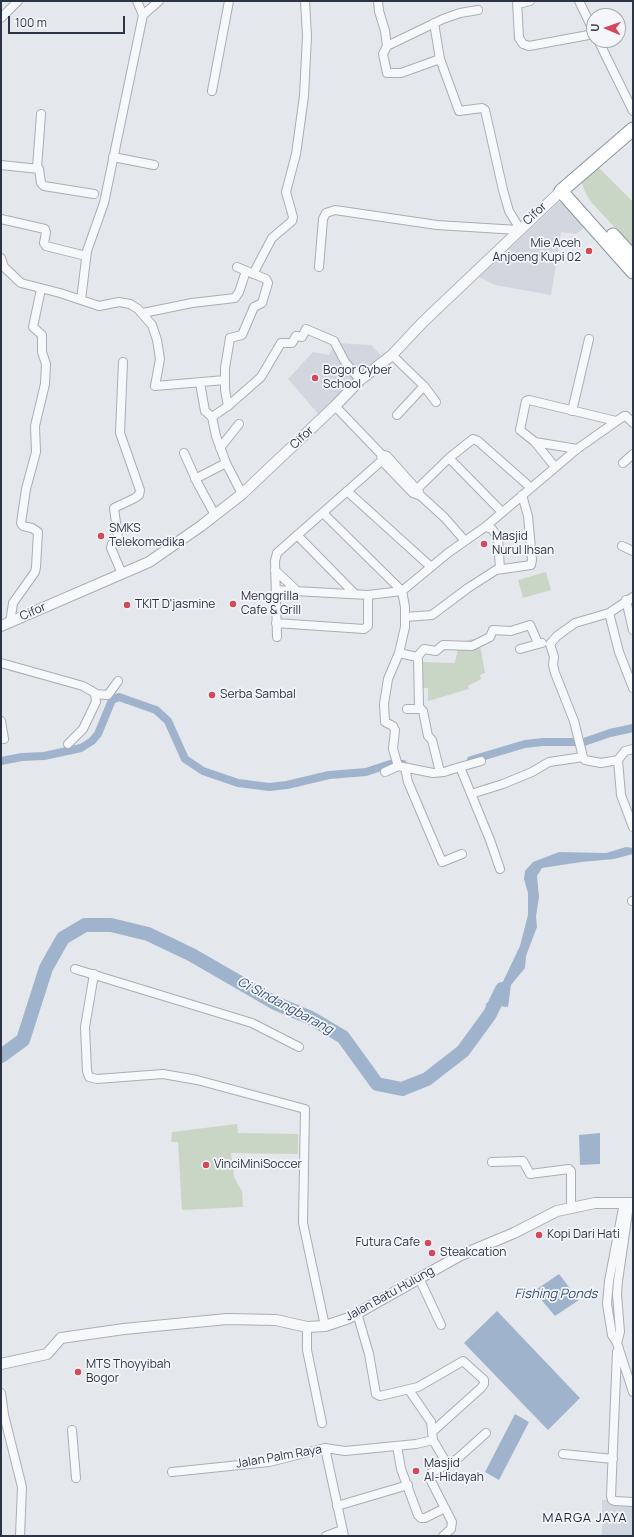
<!DOCTYPE html>
<style>
body{margin:0}
#map{position:relative;width:634px;height:1537px;overflow:hidden;background:#e4e7ec;font-family:Manrope,sans-serif}
canvas{display:block}
.frame{position:absolute;inset:0;border:2px solid #2b3445;pointer-events:none}
.north{position:absolute;left:586px;top:8px;width:40px;height:40px;box-sizing:border-box;background:#f4f6f9;border:1px solid #a4a8b1;border-radius:50%;rotate:272deg;font-size:11px;font-weight:700;line-height:16px;text-align:center;color:#2b3445}
.north::after{content:'';display:block;margin:auto;width:14px;height:18px;background:#d1495b;clip-path:polygon(50% 0,100% 100%,50% 72%,0 100%)}
.scale{position:absolute;left:8px;top:16px;width:117px;height:18px;box-sizing:border-box;border:2px solid #2b3445;border-top:0;padding-left:5px;font-size:12px;line-height:14px;white-space:nowrap;color:#2b3445;-webkit-text-stroke:3px #f4f6f9;paint-order:stroke}
</style>
<div id="map">
<canvas width="634" height="1537"></canvas>
<div class="frame"></div>
<div class="north">U</div>
<div class="scale">100 m</div>
</div>
<script>
const ctx = document.querySelector('canvas').getContext('2d');
ctx.lineJoin = 'round';
function paint(path, color) { ctx.fillStyle = color; ctx.fill(path, 'evenodd'); }
const poly = rows => new Path2D(rows.map(r => 'M' + r).join(''));
function stroke(path, color, width, dash) { ctx.strokeStyle = color; ctx.lineWidth = width; ctx.lineCap = dash ? 'butt' : 'round'; ctx.setLineDash(dash || []); ctx.stroke(path); }
function write(font, color, halo, rows, align = 'center') {
  ctx.font = font + ' Manrope,sans-serif'; ctx.lineWidth = 3.5; ctx.setLineDash([]); ctx.textBaseline = 'middle'; ctx.strokeStyle = halo; ctx.fillStyle = color; for (const [text, x, y, turn = 0] of rows) {
    ctx.save(); ctx.translate(x, y); ctx.rotate((+turn || 0) * Math.PI / 180); ctx.textAlign = isNaN(turn) ? turn : align; if (halo) ctx.strokeText(text, 0, 0); ctx.fillText(text, 0, 0); ctx.restore();
  }
}
paint(poly([
 [559,202,576,210,589,224,576,234,561,232,551,295,495,285,479,277],
 [335,343,371,345,381,355,320,416,288,379,313,352,329,355],
 [602,1500,633,1500,633,1536,602,1536]
]), '#d2d6de');
paint(poly([
 [597,166,633,202,633,247,591,202,584,190,581,179],
 [546,572,551,590,523,598,518,580],
 [488,636,480,645,485,673,480,675,481,679,468,686,469,689,428,701,428,688,423,688,423,662,455,663,459,642],
 [237,1124,238,1133,298,1134,298,1154,231,1153,234,1177,242,1191,243,1207,182,1210,178,1142,171,1142,172,1132]
]), '#c9d6c5');
paint(poly([
 [626,847,633,848,633,854,614,859,581,862,542,868,537,876,539,897,536,916,537,927,526,956,525,968,511,985,508,1007,485,1005,498,992,520,946,528,915,528,893,524,879,525,871,533,862,559,852,606,853],
 [600,1133,600,1164,580,1165,579,1135],
 [559,1274,579,1300,555,1316,534,1291],
 [497,1311,580,1398,548,1430,464,1343],
 [515,1414,529,1422,499,1480,485,1472]
]), '#9fb4cc');
stroke(poly([
 [471,760,525,744,543,742,584,742,610,733,633,728],
 [1,761,22,757,44,756,81,748,92,741,98,734,112,700,119,697,156,710,168,721,185,759,203,771,238,783,269,787,287,785,329,775,366,772,390,764,403,764]
]), '#9fb4cc', 8);
stroke(poly([
 [1,1056,23,1040,46,968,63,938,85,925,111,925,148,934,192,955,275,1003,311,1018,343,1037,377,1084,402,1089,427,1079,463,1051,490,1014,502,989]
]), '#9fb4cc', 14);
const minor = poly([
 [137,1,143,15,159,1],
 [378,1,379,11,385,31,387,46,383,54,387,73,401,73,440,59,459,111,482,108,485,110,503,190,509,211,520,229],
 [517,1,519,38,523,44,529,46,594,34],
 [579,1,594,32],
 [518,4,530,1],
 [1,18,18,1],
 [434,23,440,59],
 [598,40,633,111],
 [387,46,443,19,460,13,478,10],
 [212,91,229,1],
 [113,157,154,165],
 [1,165,39,169,41,183,44,186,94,194],
 [37,168,41,114],
 [1,219,45,229,46,232,44,243,46,246,86,256],
 [1,258,4,267,21,283,60,293,99,306,119,302,130,304,138,309,152,325,157,340,160,359,155,386,225,380],
 [319,267,323,219,326,213,335,210,437,225,518,230],
 [253,274,272,238,292,221,293,217,286,192,296,154,304,96,307,36,305,1],
 [81,300,87,251,104,203,143,15],
 [143,313,192,303,235,298,239,292,246,271],
 [392,355,424,386,436,402],
 [200,383,205,411,212,417,216,436,226,463,242,494],
 [228,406,225,390,225,368,230,338,242,335,254,307,262,303,268,283,266,279,237,267],
 [335,406,381,454,382,461,413,493,421,496,445,518,465,541],
 [572,411,589,339],
 [397,415,424,386],
 [212,417,228,406,261,377,281,343,292,343,296,336,302,337,306,329,334,341,345,362,360,380],
 [535,442,577,449],
 [220,448,239,424],
 [184,453,198,484,215,515],
 [384,455,387,456,419,492],
 [449,458,502,512],
 [623,463,633,454],
 [555,467,535,442,520,430,526,401,529,400,616,421],
 [195,479,226,463],
 [347,491,431,567],
 [413,493,449,458,473,439,478,441,530,487],
 [323,513,402,591,405,607,405,627,399,653,388,679,384,704,385,722,393,726,395,730,393,749,398,766],
 [485,527,492,529,498,538,500,569],
 [297,535,355,594],
 [622,546,633,551],
 [275,570,297,591],
 [122,574,111,548,112,544,117,541,118,538,114,508,135,498,139,495,140,490,120,433,123,362],
 [276,590,368,595,402,591,448,553,485,527,577,449,624,416,626,416,633,423],
 [626,600,633,630],
 [609,613,619,652,633,688],
 [405,617,432,615,468,588,496,570,531,565,532,560,528,516,522,495],
 [10,623,13,603,35,572,36,567,38,532,32,528,23,526,21,523,26,489,36,452,35,426,45,384,46,364,42,352,42,335,33,327,41,289],
 [276,623,364,629,368,626,368,595],
 [277,637,275,561,277,553,387,456],
 [520,649,542,643],
 [399,653,417,657,418,659,419,707,423,711,428,736,432,740,440,772],
 [417,657,424,649,436,651,443,645,472,646,490,637,493,630,511,631,530,625,538,643],
 [1,663,83,686,95,693,96,702,83,729,68,744],
 [95,694,108,695,118,681],
 [407,709,419,709],
 [1,721,4,739],
 [633,749,625,751,618,760,621,795,633,827],
 [618,760,601,763,585,760,583,757,574,721,555,673,553,665,554,657,550,644,557,636,575,623,609,613,633,597],
 [460,767,481,761],
 [405,768,408,782,442,862,462,854],
 [385,772,398,766,433,773,444,772,460,767,490,840,500,869],
 [471,794,503,784,532,772,549,762,583,757],
 [632,901,633,901],
 [75,969,252,1023,299,1047],
 [94,974,85,1027,87,1071,89,1077,97,1079,163,1074,197,1080,305,1109,303,1223,325,1326],
 [492,1162,523,1161,530,1174,569,1169,571,1171,571,1207],
 [624,1203,609,1281,607,1304,612,1335,617,1343,633,1392],
 [419,1278,441,1325],
 [357,1313,369,1354,376,1394,380,1396,418,1387,463,1361,484,1380,484,1384,481,1388,432,1432],
 [307,1327,307,1350,322,1423],
 [617,1343,620,1332,617,1294,618,1281,629,1205],
 [617,1352,611,1496,612,1500,615,1501,633,1502],
 [409,1390,431,1422,433,1440,447,1464],
 [1,1393,4,1415,22,1487,20,1536],
 [72,1430,76,1478],
 [397,1446,401,1469,418,1515,421,1518,425,1518,445,1508],
 [325,1448,344,1536],
 [563,1454,613,1459],
 [172,1472,269,1462,325,1448,345,1451,416,1444,433,1440],
 [337,1506,408,1485],
 [326,1536,342,1530],
 [443,1536,451,1529,452,1522,430,1479,431,1473,457,1459,486,1433]
]);
const tertiary = poly([
 [1,626,149,562,201,526,242,494,335,406,360,380,392,355,423,322,561,191],
 [1,1364,47,1354,61,1338,124,1329,227,1319,276,1320,307,1327,325,1326,349,1318,459,1256,514,1233,557,1211,595,1203,633,1203]
]);
const trunk = poly([
 [633,129,561,191,633,272],
 [613,235,633,257]
]);
stroke(minor, '#a9aeb7', 10);
stroke(tertiary, '#a9aeb7', 12);
stroke(trunk, '#8b94a3', 15);
stroke(minor, '#f7f8fa', 8);
stroke(tertiary, '#f7f8fa', 10);
stroke(trunk, '#fff', 13);
for (const [x, y, r, color] of [
 [589,251,4,"#d1495b"],
 [315,378,4,"#d1495b"],
 [101,536,4,"#d1495b"],
 [484,544,4,"#d1495b"],
 [233,604,4,"#d1495b"],
 [127,605,4,"#d1495b"],
 [212,695,4,"#d1495b"],
 [206,1165,4,"#d1495b"],
 [539,1235,4,"#d1495b"],
 [428,1243,4,"#d1495b"],
 [432,1253,4,"#d1495b"],
 [78,1372,4,"#d1495b"],
 [416,1471,4,"#d1495b"]
]) { const dot = new Path2D(); dot.arc(x, y, r, 0, 2 * Math.PI); ctx.fillStyle = color; ctx.fill(dot); stroke(dot, '#f4f6f9', 1.5); }
write('12px', '#2b3445', '#f4f6f9', [
 ["Cifor",535,214,-43],
 ["Cifor",302,438,-43],
 ["Cifor",33,612,-24],
 ["Jalan Batu Hulung",390,1294,-29],
 ["Jalan Palm Raya",279,1457,-10]
]);
write('12px', '#2b3445', '#f4f6f9', [
 ["Mie Aceh",581,244,"right"],
 ["Anjoeng Kupi 02",581,258,"right"],
 ["Bogor Cyber",323,371],
 ["School",323,385],
 ["SMKS",109,529],
 ["Telekomedika",109,543],
 ["Masjid",492,537],
 ["Nurul Ihsan",492,551],
 ["Menggrilla",241,597],
 ["Cafe & Grill",241,611],
 ["TKIT D'jasmine",135,605],
 ["Serba Sambal",220,695],
 ["VinciMiniSoccer",214,1165],
 ["Kopi Dari Hati",547,1235],
 ["Futura Cafe",420,1243,"right"],
 ["Steakcation",440,1253],
 ["MTS Thoyyibah",86,1365],
 ["Bogor",86,1379],
 ["Masjid",424,1464],
 ["Al-Hidayah",424,1478]
], 'left');
write('italic 13px', '#34527a', '#f4f6f9', [
 ["Ci Sindangbarang",285,1006,28],
 ["Fishing Ponds",556,1294]
]);
ctx.letterSpacing = '1px';
write('13px', '#1d2536', '#f4f6f9', [
 ["MARGA JAYA",585,1518]
]);
ctx.letterSpacing = '0px';
</script>
